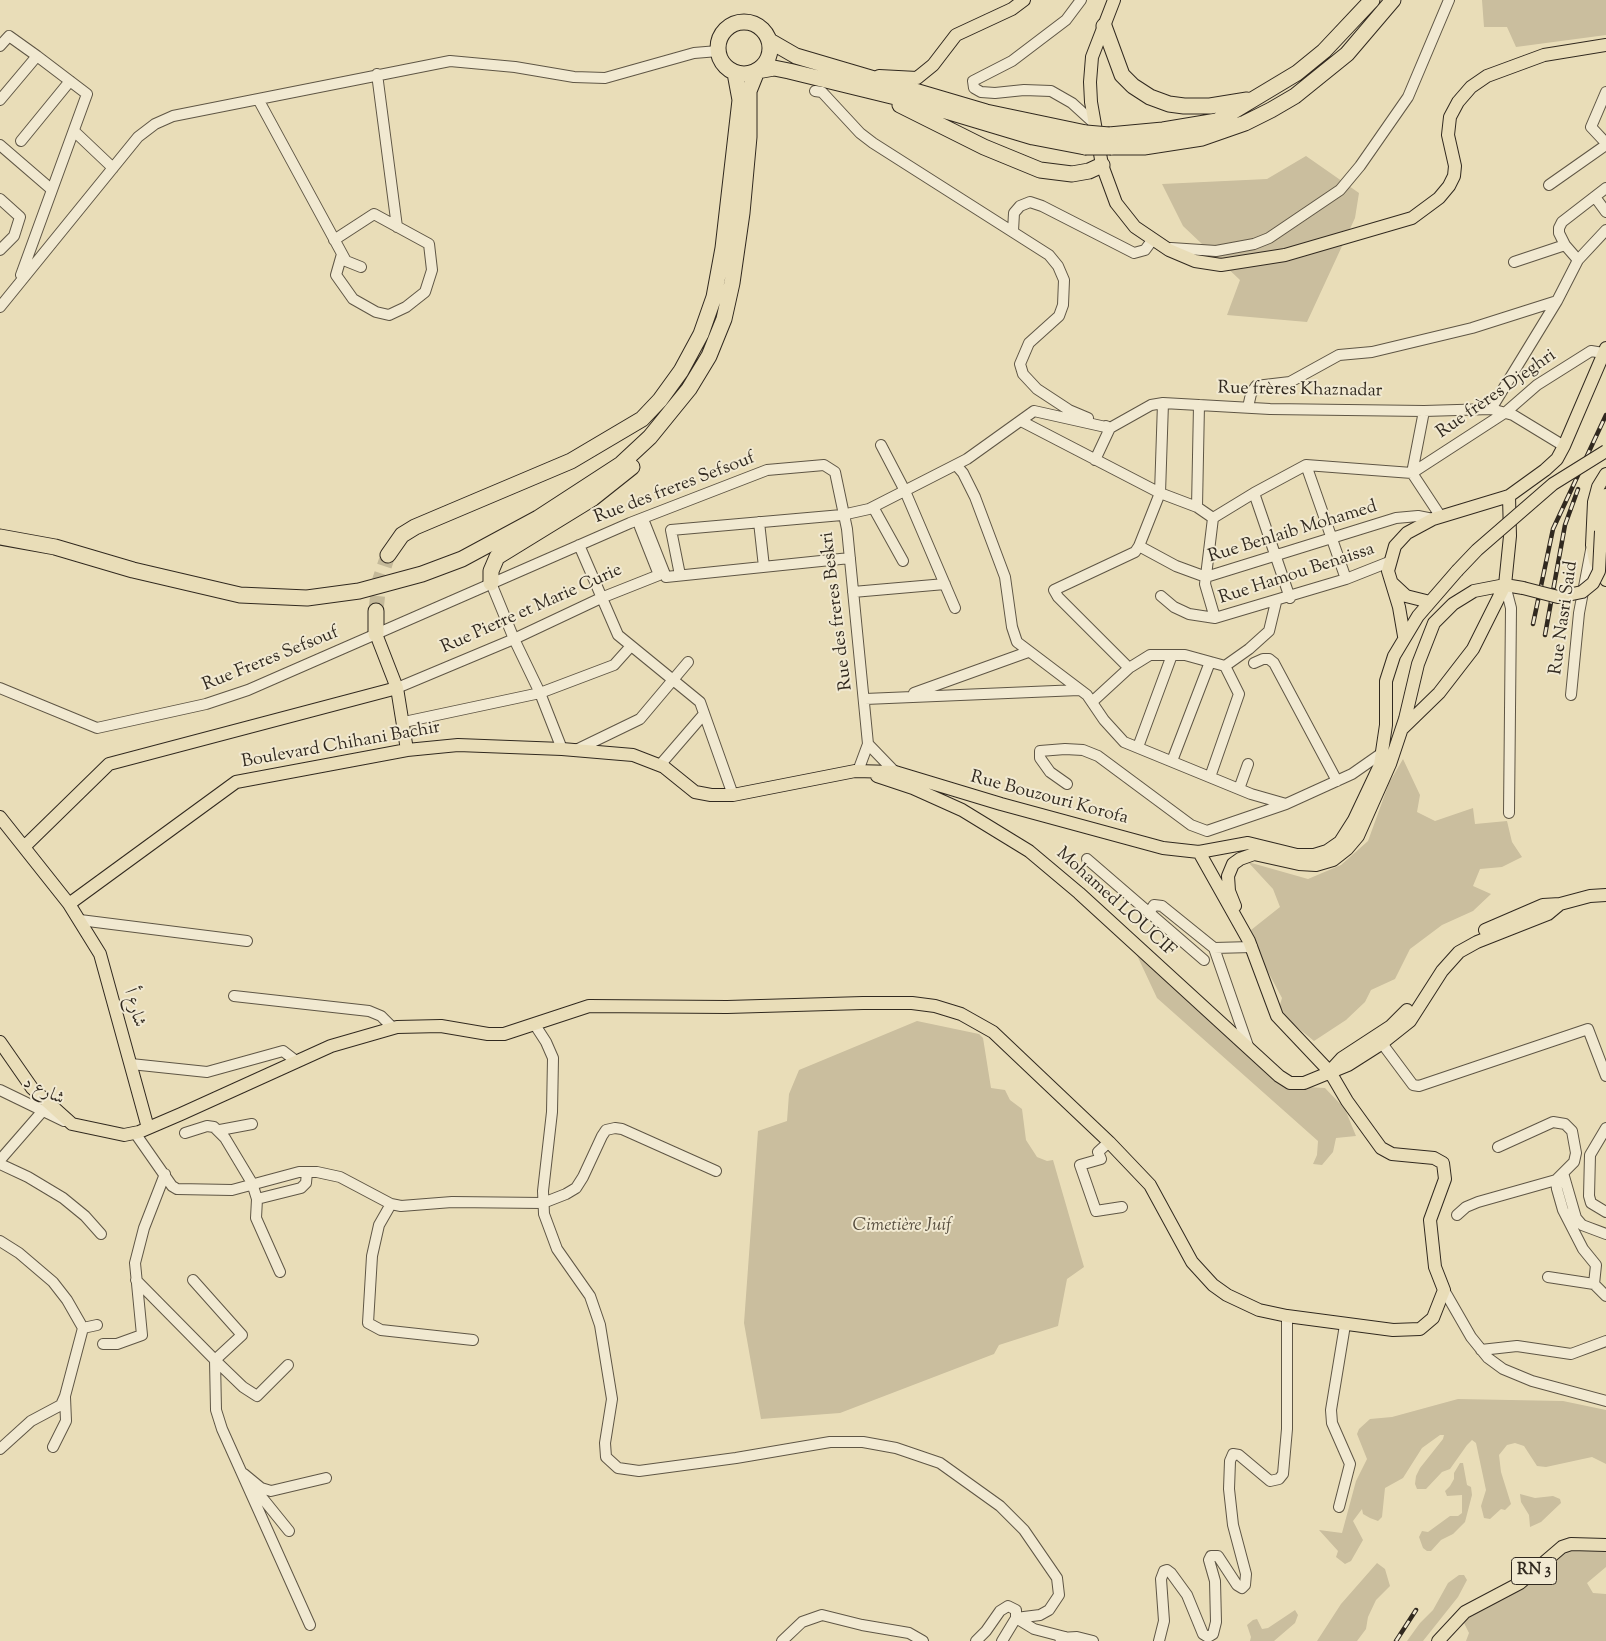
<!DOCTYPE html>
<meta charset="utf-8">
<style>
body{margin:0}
canvas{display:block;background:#e9ddb8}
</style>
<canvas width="1606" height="1641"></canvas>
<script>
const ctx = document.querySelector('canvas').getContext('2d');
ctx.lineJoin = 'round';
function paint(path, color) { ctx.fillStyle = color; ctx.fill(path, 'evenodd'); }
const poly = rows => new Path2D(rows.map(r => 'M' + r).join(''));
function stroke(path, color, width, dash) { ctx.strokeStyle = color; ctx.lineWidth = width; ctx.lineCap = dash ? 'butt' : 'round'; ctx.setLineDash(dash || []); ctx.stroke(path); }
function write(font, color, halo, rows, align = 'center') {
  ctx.font = font + ' "Sorts Mill Goudy",Amiri,serif'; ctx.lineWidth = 4; ctx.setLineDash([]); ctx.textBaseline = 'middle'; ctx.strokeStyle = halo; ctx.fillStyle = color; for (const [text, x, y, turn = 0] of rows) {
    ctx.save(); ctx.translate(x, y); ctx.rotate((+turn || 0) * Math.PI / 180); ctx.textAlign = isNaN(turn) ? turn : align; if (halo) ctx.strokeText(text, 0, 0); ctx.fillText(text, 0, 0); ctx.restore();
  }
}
paint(poly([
 [1482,0,1606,0,1606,35,1516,47,1507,27,1484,27],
 [1306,156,1359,193,1355,218,1307,322,1227,315,1240,280,1183,226,1162,184,1267,179],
 [1403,759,1420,795,1417,812,1435,821,1473,808,1475,824,1507,821,1512,842,1522,857,1502,867,1480,869,1473,886,1491,894,1473,911,1442,925,1410,949,1395,979,1371,990,1365,1002,1346,1020,1314,1041,1292,1023,1279,1008,1282,998,1258,953,1256,940,1251,930,1280,907,1273,889,1248,862,1308,879,1341,865,1368,841,1389,783],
 [1135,951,1231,1039,1307,1087,1325,1088,1345,1109,1356,1136,1336,1138,1333,1152,1322,1165,1313,1164,1317,1155,1318,1141,1157,998],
 [917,1021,979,1034,983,1038,991,1088,1005,1090,1010,1100,1022,1109,1026,1140,1037,1157,1047,1161,1053,1160,1084,1267,1067,1279,1058,1326,999,1345,994,1354,840,1413,761,1419,744,1323,758,1131,787,1121,789,1094,799,1070],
 [1458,1399,1563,1401,1606,1410,1606,1464,1592,1457,1546,1467,1537,1466,1524,1446,1515,1443,1507,1445,1499,1455,1501,1472,1511,1504,1505,1510,1501,1509,1490,1519,1484,1518,1481,1506,1486,1490,1476,1443,1472,1440,1467,1445,1450,1469,1442,1472,1426,1489,1417,1489,1415,1484,1416,1476,1420,1468,1443,1439,1444,1435,1440,1435,1422,1448,1403,1478,1385,1488,1382,1517,1378,1521,1370,1518,1363,1514,1362,1509,1353,1521,1363,1540,1351,1561,1345,1564,1336,1557,1338,1551,1319,1530,1342,1533,1356,1481,1367,1459,1357,1434,1359,1429,1370,1419,1392,1417],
 [1460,1463,1463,1463,1467,1485,1471,1487,1472,1495,1465,1522,1453,1534,1441,1540,1431,1551,1427,1551,1423,1548,1419,1537,1422,1531,1428,1532,1450,1516,1458,1516,1462,1513,1462,1495,1447,1496,1445,1491,1450,1486,1454,1479,1454,1473],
 [1520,1494,1535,1498,1553,1496,1560,1499,1561,1503,1541,1522,1530,1527,1529,1515,1521,1502],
 [1571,1550,1606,1550,1606,1567,1587,1583,1593,1593,1606,1594,1606,1641,1466,1641,1469,1633,1462,1619,1553,1557],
 [1377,1563,1385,1569,1390,1586,1376,1600,1368,1617,1366,1629,1357,1641,1317,1641,1341,1604],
 [1459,1575,1464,1575,1467,1580,1458,1597,1423,1641,1407,1641,1420,1623,1433,1610,1448,1583],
 [1295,1610,1298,1615,1295,1623,1274,1641,1250,1641,1251,1637,1247,1625,1253,1620,1257,1619,1262,1629,1268,1628]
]), '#cabe9e');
stroke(poly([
 [376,611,379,582,388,555]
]), '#c4b999', 15, [15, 8]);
const minor = poly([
 [1081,0,1066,20,1012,61,973,81,974,88,981,92,995,93,1024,90,1051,91,1072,103,1095,124],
 [0,46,9,36,37,56],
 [377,74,397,227],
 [815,91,822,92,860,133,873,143,1049,255,1058,266,1064,280,1063,305,1059,316,1029,343,1020,364,1023,374,1037,389,1069,410,1088,418],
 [1606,92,1591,127,1606,143],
 [258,99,346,261,361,267],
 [0,100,37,56,87,94,21,275],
 [74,131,113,168],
 [21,141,70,81],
 [0,145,51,189],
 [1549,185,1606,145],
 [1595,197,1606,212],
 [0,199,20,217,14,236,0,250],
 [1013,231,1014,213,1020,206,1030,202,1042,206,1134,253,1145,250,1153,239],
 [334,240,374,214,429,244,432,270,425,292,406,307,389,315,376,312,353,299,336,275,342,254],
 [1171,248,1216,251,1254,244,1269,238,1340,190,1360,166,1408,97,1449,0],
 [1578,260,1565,245,1559,233,1559,228,1562,222,1606,188],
 [1514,262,1565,245],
 [0,307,138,137,155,124,173,116,450,61,515,67,574,77,605,78,694,53,718,51],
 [1199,405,1197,507,1213,518],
 [1248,407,1251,394,1256,386,1290,382,1339,355,1372,352,1472,328,1557,301],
 [1491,409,1557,301,1578,260,1606,230],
 [1021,421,1160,493,1197,507],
 [881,445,905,491,955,608],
 [1095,460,1110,428,1106,426],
 [956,465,963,473,975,497,1005,577,1012,627,1017,642,1087,695,1104,720,1124,742,1251,794,1286,804],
 [1306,465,1346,579],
 [1412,473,1506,412,1537,385,1591,351,1603,353],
 [1412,473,1424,411],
 [1254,493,1290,598],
 [873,507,903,561],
 [1213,518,1254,493,1306,465,1412,473,1441,517],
 [1213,518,1205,584,1215,618],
 [759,522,764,567],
 [579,545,618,635,700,702,733,795],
 [1139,546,1176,566,1206,577,1396,518,1418,516,1433,519],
 [680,575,671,530,842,515,869,509,967,459,1034,411,1110,428,1151,405,1163,403,1270,409,1424,411,1491,409,1513,415,1564,446],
 [491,583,514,639,540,693,562,749],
 [1505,585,1511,608,1509,813],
 [853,592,945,584],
 [1161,596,1174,607,1189,614,1215,618,1346,579,1389,562],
 [1254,663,1263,659,1269,659,1274,663,1337,781],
 [1225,666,1249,649,1269,631,1276,602],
 [1129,668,1058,597,1054,590,1135,552,1139,546,1160,493,1163,403],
 [0,688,97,728,206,704,248,690,630,523,767,470,824,465,835,472,847,529,868,744,858,771],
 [397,688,514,639,601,598,659,575,640,527,645,524,666,577,850,558],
 [914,693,1028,652],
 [1571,695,1579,613,1591,550],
 [865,699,1079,690],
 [1092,702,1129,668,1150,655,1185,655,1225,666],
 [404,722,540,693,614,665,631,646],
 [868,744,895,772],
 [1138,747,1172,655],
 [576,750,640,719,688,662],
 [1172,761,1210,662],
 [660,765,704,714],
 [1210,777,1239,694,1225,666],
 [1067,784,1050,772,1040,758,1040,751,1065,749,1083,750,1098,756,1191,825,1207,831,1286,804,1352,774,1382,753],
 [1239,789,1248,764],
 [1087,859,1204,960],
 [1149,913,1154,905,1162,906,1214,948,1248,1046],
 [80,920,247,941],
 [1214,948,1252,947],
 [234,996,369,1011,381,1016,393,1028],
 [535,1025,546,1042,553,1058,552,1112,543,1191,544,1214,557,1249,590,1296,600,1325,612,1399,605,1443,606,1457,618,1468,639,1471,736,1458,830,1442,863,1442,896,1448,940,1463,1000,1506,1024,1530,1057,1578,1059,1595,1049,1610,1040,1615,1016,1618,1002,1641],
 [1378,1038,1413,1085,1419,1086,1588,1029,1606,1076],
 [131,1064,207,1072,283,1051,296,1061],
 [0,1090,64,1121],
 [1606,1128,1590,1155,1589,1196,1591,1203,1606,1212],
 [220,1130,252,1124],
 [135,1133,172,1186,177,1189,232,1190,299,1172,317,1172,340,1177,391,1204,401,1206,452,1202,543,1203,566,1194,576,1188,583,1177,602,1136,606,1130,615,1128,622,1129,716,1171],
 [185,1133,207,1126,214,1127,225,1138,252,1183,257,1199,256,1218,280,1272],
 [1109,1142,1098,1152,1101,1159,1080,1165,1096,1211,1122,1207],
 [1498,1147,1553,1122,1565,1124,1572,1131,1576,1153,1574,1162,1556,1180,1557,1189,1563,1210,1583,1249,1596,1265,1594,1284,1606,1296],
 [0,1160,47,1106],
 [0,1164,28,1177,63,1198,85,1216,101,1234],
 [1563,1173,1576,1218,1582,1225,1606,1234],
 [257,1199,301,1188,306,1183,307,1172],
 [391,1204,379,1225,372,1256,368,1323,381,1330,473,1340],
 [1457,1215,1466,1207,1478,1202,1556,1180],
 [0,1241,19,1253,53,1282,67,1300,83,1328,65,1396,61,1405,31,1421,0,1449],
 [1548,1277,1594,1284],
 [136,1280,215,1360,243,1387,257,1396,288,1365],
 [193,1280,242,1335,215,1360,216,1410,222,1429,310,1625],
 [1444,1290,1471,1337,1488,1358,1503,1369,1532,1381,1606,1401],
 [83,1328,97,1325],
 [103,1344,117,1344,142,1335,135,1263,144,1228,165,1174],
 [1481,1350,1517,1346,1571,1354,1606,1341],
 [53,1447,66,1421,65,1397],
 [244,1474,261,1488,271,1491,326,1478],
 [251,1484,289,1531],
 [1339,1507,1350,1464,1332,1423,1331,1410,1345,1325],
 [1060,1638,1077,1637,1093,1641],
 [782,1641,802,1622,822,1615,862,1625,909,1633,923,1641],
 [976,1641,986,1631,1000,1611,1008,1606,1016,1610,1016,1618,1034,1629,1065,1637],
 [1159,1641,1164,1621,1161,1579,1164,1571,1167,1570,1171,1573,1187,1595,1203,1634,1208,1637,1213,1634,1216,1622,1215,1581,1209,1560,1211,1556,1218,1556,1237,1585,1242,1588,1245,1585,1246,1574,1233,1525,1229,1489,1230,1461,1233,1454,1239,1455,1270,1481,1279,1479,1283,1474,1287,1429,1287,1316]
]);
const major = poly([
 [1114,0,1092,57,1090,82,1091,102,1102,165,1116,203,1135,227,1169,250,1195,261,1221,265,1285,255,1412,218,1439,198,1449,186,1454,176,1455,166,1448,135,1450,117,1458,102,1471,87,1487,76,1544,55,1606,45],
 [879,76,917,78,933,65,956,35,1012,9,1024,0],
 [1606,474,1598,487,1594,502,1592,545,1595,561,1606,580],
 [1601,531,1606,495],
 [1392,583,1406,596,1430,602],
 [376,634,397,688,407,750],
 [1404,636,1399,607,1388,571,1395,546,1407,533,1433,519,1509,496,1545,470,1557,459,1564,446,1606,348],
 [1403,728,1439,693,1473,649,1505,585,1510,536,1509,496],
 [877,776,913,788,962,810,1029,851,1079,893,1279,1076,1290,1083,1304,1083,1348,1065,1381,1044,1410,1021,1442,971,1459,952,1477,942,1548,914,1560,904],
 [0,817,69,904,100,954,148,1128],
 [24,847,109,764,397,688],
 [69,904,236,782,407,750,458,745,562,749,633,755,664,767,695,792,711,795,733,795,855,771,895,772,1001,804,1163,848,1199,852,1248,843,1297,855,1314,855,1327,851,1340,842,1354,820,1380,765,1386,725,1386,681,1394,656,1418,616,1457,571],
 [1235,906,1229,891,1228,876,1233,864,1240,859,1254,854,1299,864,1316,865,1333,860,1347,849,1358,836,1390,764,1405,719,1418,664,1434,623,1453,604,1474,591,1505,585,1523,588],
 [1485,930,1543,905,1560,904,1590,896,1606,895],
 [0,1042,32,1088,72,1124,124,1135,139,1132,181,1114,331,1046,397,1027,441,1026,488,1034,504,1034,589,1006,727,1007,863,1003,912,1003,935,1006,961,1014,993,1032,1109,1142,1150,1185,1192,1262,1213,1285,1227,1295,1259,1310,1287,1316,1393,1330,1420,1329,1433,1318,1444,1290,1435,1267,1430,1220,1445,1179,1443,1163,1434,1158,1392,1154,1381,1148,1347,1101,1330,1072,1277,1016,1249,941,1199,852],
 [1331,1070,1342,1058,1391,1026,1407,1010],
 [1438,1641,1465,1612,1520,1583,1562,1547,1571,1544,1606,1545]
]);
const highway = poly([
 '718 48a26 26 0 1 1 52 0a26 26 0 1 1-52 0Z',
 [1104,26,1122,75,1133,86,1150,97,1169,104,1184,106,1210,106,1247,100],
 [770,41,796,56,986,112,1086,133],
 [900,105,984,147,1040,170,1072,174,1089,171,1102,165],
 [1109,135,1163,130,1217,121,1297,73,1324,51,1372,0],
 [1111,147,1144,147,1202,138,1245,123,1271,110,1295,96,1347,54,1393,0],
 [0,537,55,547,133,570,240,595,307,598,359,591,422,574,462,559,538,518,621,464,650,437,689,389,709,356,724,319,732,283,742,213,749,137,749,91,757,71,774,68,789,71,916,102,1033,137,1085,147],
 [388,555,402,535,415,527,571,461,642,419,660,400,681,371,701,334,714,297,723,248,740,100,735,73],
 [491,583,491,571,497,557,593,498,632,467],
 [376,611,376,634]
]);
stroke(minor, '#5f5645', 12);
stroke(major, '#31291f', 14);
stroke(highway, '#31291f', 17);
stroke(minor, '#f1e9d1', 10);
stroke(major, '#e9ddb8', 12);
stroke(highway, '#e9ddb8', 15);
const rail = poly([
 [1533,624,1553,529,1606,415],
 [1545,635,1565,525,1578,489],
 [1396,1641,1416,1610]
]);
stroke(rail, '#31291f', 4.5);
stroke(rail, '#f1e9d1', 2.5, [8]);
const majorBridge = poly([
 [1457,571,1477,550,1553,484,1606,451],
 [1523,588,1558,597,1582,592,1593,583,1599,571,1601,531]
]);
const highwayBridge = poly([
 [1086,133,1109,135],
 [1085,147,1111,147]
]);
stroke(majorBridge, '#31291f', 14, []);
stroke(highwayBridge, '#31291f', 17, []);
stroke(majorBridge, '#e9ddb8', 12);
stroke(highwayBridge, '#e9ddb8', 15);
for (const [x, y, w] of [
 [1534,1571,45]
]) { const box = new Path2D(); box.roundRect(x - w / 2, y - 13.5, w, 27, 4); ctx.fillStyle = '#f1e9d1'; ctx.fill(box); stroke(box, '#31291f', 1); }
write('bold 16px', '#31291f', null, [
 ["RN 3",1534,1571]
]);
write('18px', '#31291f', '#f1e9d1', [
 ["Rue frères Khaznadar",1300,391,1],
 ["Rue frères Djeghri",1497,395,-35],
 ["Rue des freres Sefsouf",675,489,-21],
 ["Rue Benlaib Mohamed",1293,533,-17],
 ["Rue Hamou Benaissa",1297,575,-18],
 ["Rue Pierre et Marie Curie",532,610,-24],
 ["Rue des freres Beskri",838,611,-97],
 ["Rue Nasri Said",1565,618,-82],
 ["Rue Freres Sefsouf",271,660,-22],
 ["Boulevard Chihani Bachir",341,746,-10],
 ["Rue Bouzouri Korofa",1049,799,15],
 ["Mohamed LOUCIF",1115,903,42],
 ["شارع أ",133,1008,74],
 ["شارع د",43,1092,26]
]);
write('italic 18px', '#574e3f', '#f1e9d1', [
 ["Cimetière Juif",902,1227]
]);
</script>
